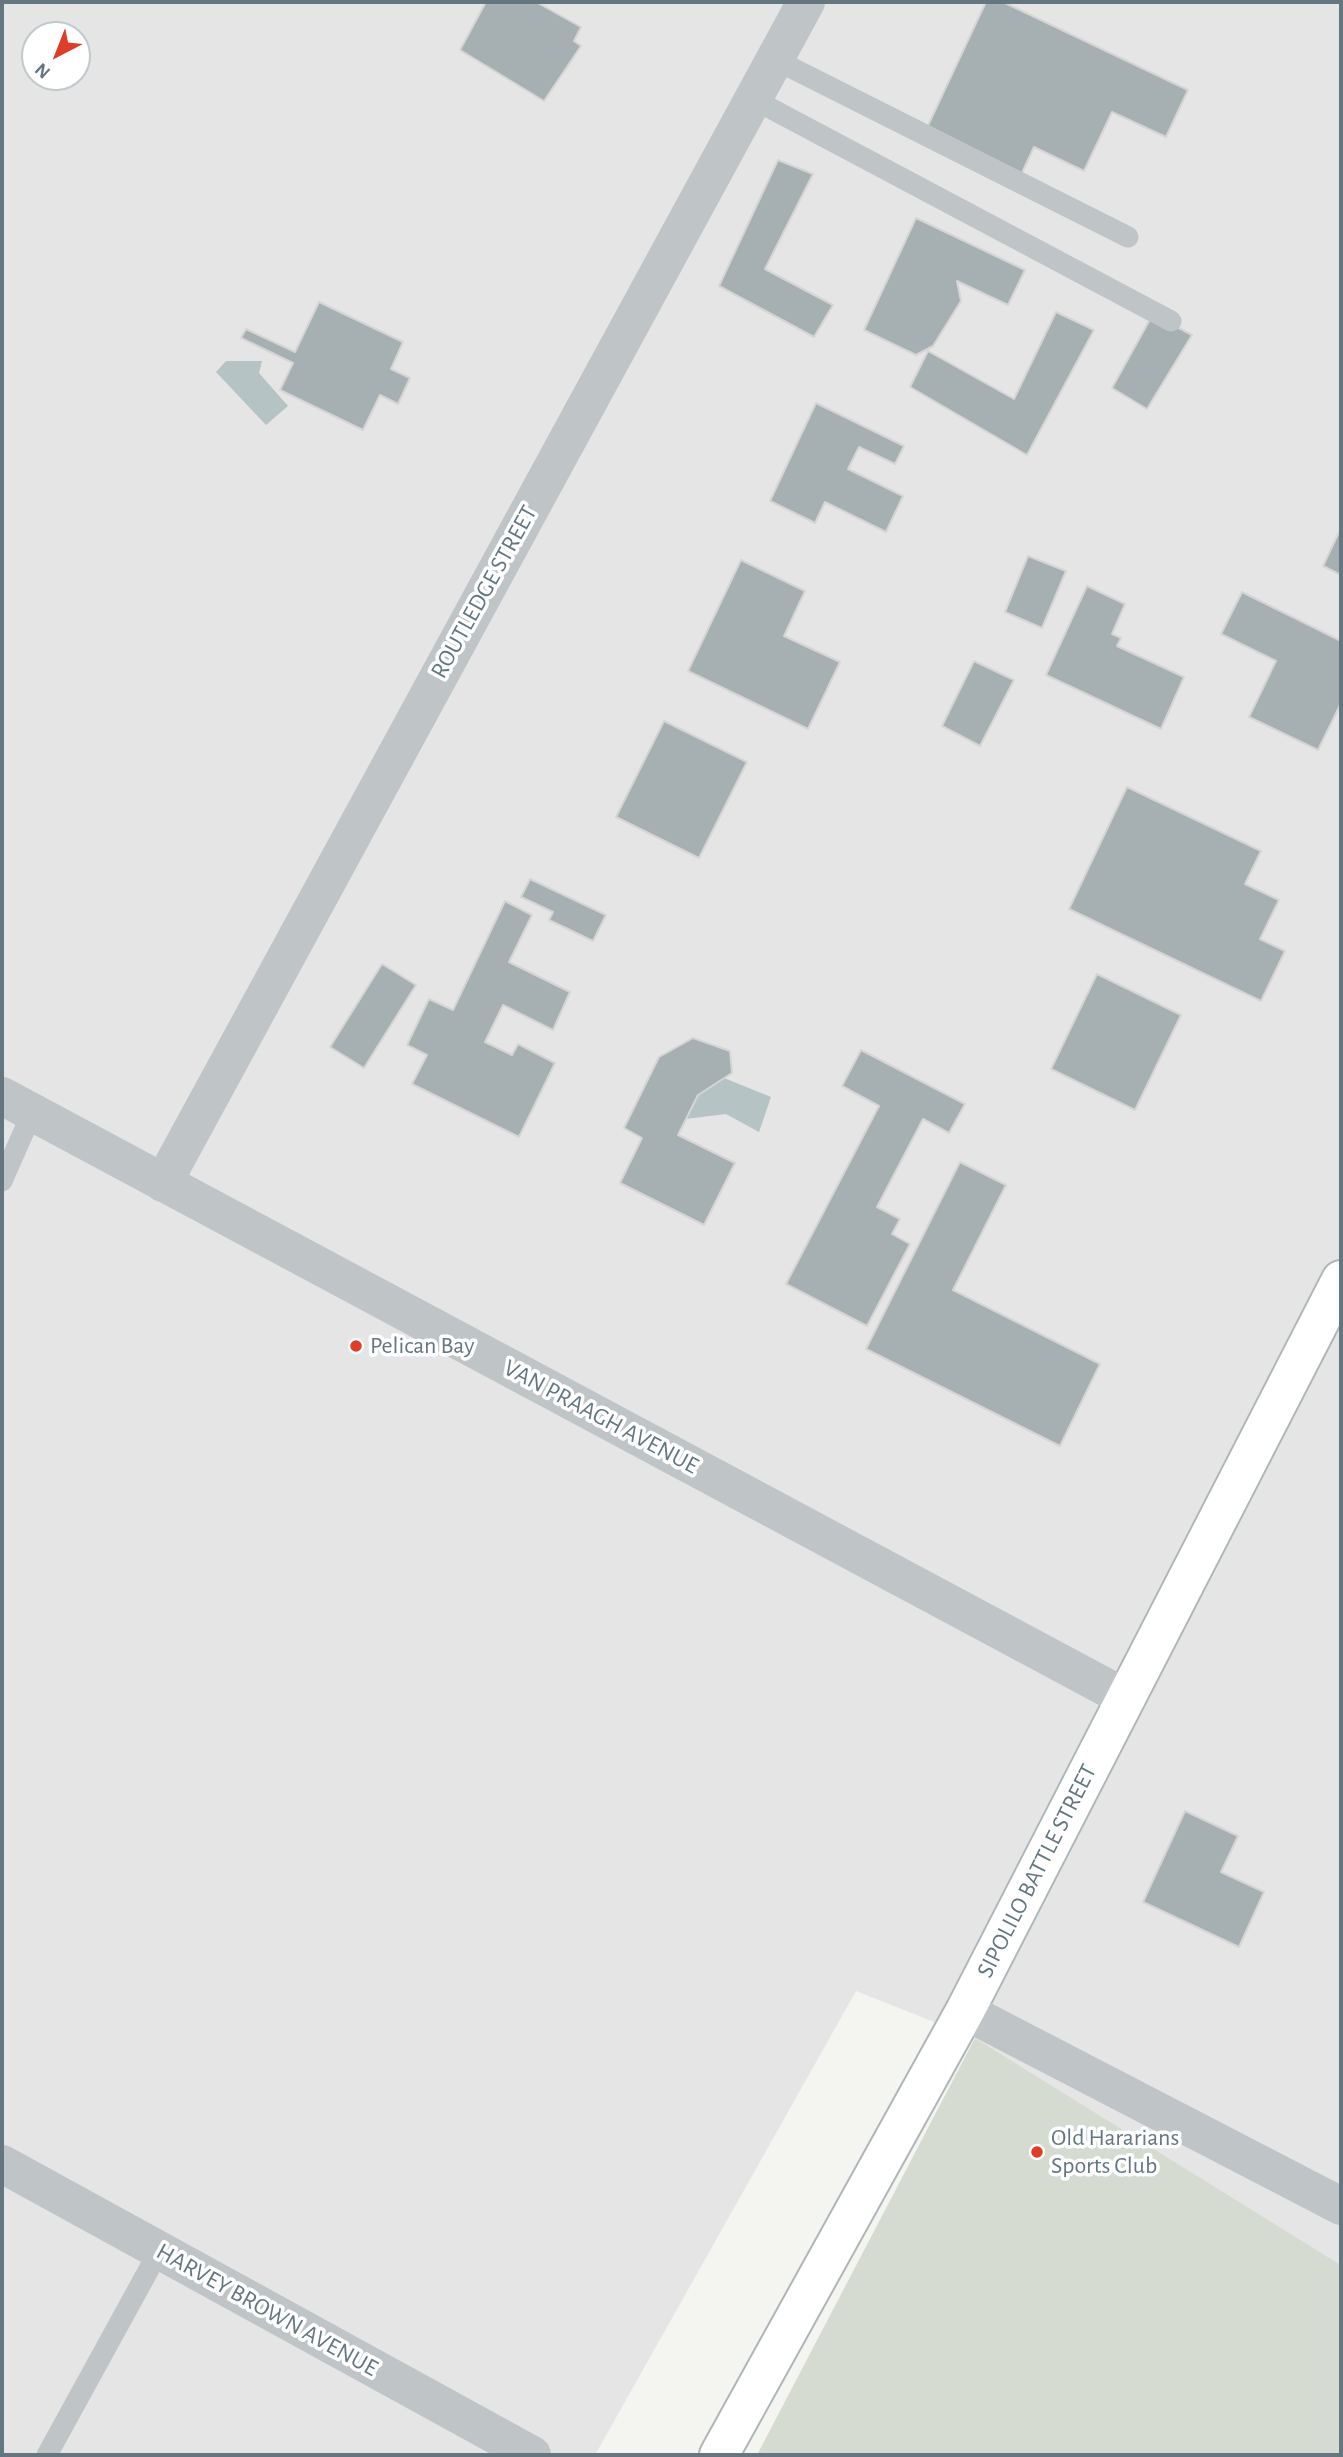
<!DOCTYPE html>
<style>
body{margin:0}
#map{position:relative;width:1343px;height:2457px;overflow:hidden;background:#f4f4f0;font-family:"Alegreya Sans",sans-serif}
canvas{display:block}
.frame{position:absolute;inset:0;border:4px solid #647780;pointer-events:none}
.north{position:absolute;left:21px;top:21px;width:70px;height:70px;box-sizing:border-box;background:#fff;border:2px solid #c1c9cc;border-radius:50%;rotate:222deg;font-size:19px;font-weight:700;line-height:28px;text-align:center;color:#647780}
.north::after{content:'';display:block;margin:auto;width:24px;height:32px;background:#dc3e28;clip-path:polygon(50% 0,100% 100%,50% 72%,0 100%)}
</style>
<div id="map">
<canvas width="1343" height="2457"></canvas>
<div class="frame"></div>
<div class="north">N</div>
</div>
<script>
const ctx = document.querySelector('canvas').getContext('2d');
ctx.lineJoin = 'round';
function paint(path, color) { ctx.fillStyle = color; ctx.fill(path, 'evenodd'); }
const poly = rows => new Path2D(rows.map(r => 'M' + r).join(''));
function stroke(path, color, width, dash) { ctx.strokeStyle = color; ctx.lineWidth = width; ctx.lineCap = dash ? 'butt' : 'round'; ctx.setLineDash(dash || []); ctx.stroke(path); }
function write(font, color, halo, rows, align = 'center') {
  ctx.font = font + ' "Alegreya Sans",sans-serif'; ctx.lineWidth = 7; ctx.setLineDash([]); ctx.textBaseline = 'middle'; ctx.strokeStyle = halo; ctx.fillStyle = color; for (const [text, x, y, turn = 0] of rows) {
    ctx.save(); ctx.translate(x, y); ctx.rotate((+turn || 0) * Math.PI / 180); ctx.textAlign = isNaN(turn) ? turn : align; if (halo) ctx.strokeText(text, 0, 0); ctx.fillText(text, 0, 0); ctx.restore();
  }
}
paint(poly([
 [2,2,1341,2,1341,2265,975,2038,856,1991,595,2455,2,2455],
 [35,35,77,35,77,77,35,77]
]), '#e4e5e4');
paint(poly([
 [975,2038,1341,2265,1341,2455,757,2455]
]), '#d6dbd1');
paint(poly([
 [226,361,262,361,259,373,288,406,266,425,216,372],
 [724,1078,771,1097,759,1132,726,1114,685,1119,698,1095]
]), '#b5c3c5');
const building = poly([
 [486,2,536,2,581,27,574,41,581,46,544,101,460,50,486,2],
 [986,2,1003,2,1188,90,1166,137,1112,112,1084,171,1034,147,1020,177,925,132,986,2],
 [778,160,813,174,765,269,833,305,814,337,719,286,778,160],
 [916,218,1025,270,1008,305,957,281,961,301,933,346,916,355,864,330,916,218],
 [319,302,403,342,391,369,410,378,398,404,380,395,363,430,280,390,293,363,241,338,246,329,295,352,319,302],
 [1056,312,1094,330,1027,455,910,387,928,351,1014,399,1056,312],
 [1153,314,1192,335,1147,409,1112,388,1153,314],
 [816,403,904,446,895,464,859,447,848,469,903,496,886,532,825,502,815,523,770,501,816,403],
 [1341,528,1341,575,1323,566,1341,528],
 [1028,556,1066,571,1042,628,1005,612,1028,556],
 [741,560,805,591,784,636,840,662,808,729,688,671,741,560],
 [1087,586,1125,604,1112,634,1121,638,1117,646,1184,677,1161,729,1046,675,1087,586],
 [1242,592,1341,641,1341,703,1318,750,1249,717,1276,661,1221,634,1242,592],
 [974,661,1014,680,980,746,942,726,974,661],
 [664,721,747,762,699,858,616,817,664,721],
 [1127,787,1261,851,1245,884,1279,900,1260,939,1285,951,1261,1001,1069,909,1127,787],
 [530,879,606,915,593,941,549,920,553,912,521,897,530,879],
 [505,901,532,915,509,962,570,992,553,1030,503,1005,485,1042,512,1055,518,1044,555,1063,519,1137,412,1084,427,1055,407,1045,429,999,453,1010,505,901],
 [382,964,416,985,364,1068,330,1047,382,964],
 [1097,974,1181,1015,1135,1110,1051,1069,1097,974],
 [693,1038,730,1051,732,1073,698,1095,678,1135,735,1163,704,1225,620,1183,642,1138,624,1128,659,1057,693,1038],
 [861,1050,965,1104,949,1133,923,1119,877,1207,900,1219,892,1234,910,1244,867,1326,786,1284,879,1106,842,1086,861,1050],
 [960,1162,1006,1185,953,1290,1100,1364,1060,1446,866,1349,960,1162],
 [1185,1811,1238,1836,1221,1872,1264,1892,1239,1947,1143,1902,1185,1811]
]);
paint(building, '#a6afb2');
stroke(building, '#d5d5d3', 2);
const secondary = poly([
 [719,2455,965,2011,1341,1280]
]);
stroke(secondary, '#afb6b9', 42);
stroke(poly([
 [776,60,1128,237],
 [753,99,1171,321],
 [2,1181,32,1113],
 [47,2455,159,2251]
]), '#bfc4c6', 21);
stroke(poly([
 [2,1096,1126,1698],
 [163,1183,806,2],
 [965,2011,1341,2206],
 [2,2164,532,2455]
]), '#bfc4c6', 38);
stroke(secondary, '#fff', 38);
for (const [x, y, r, color] of [
 [356,1346,7,"#dc3e28"],
 [1037,2152,7,"#dc3e28"]
]) { const dot = new Path2D(); dot.arc(x, y, r, 0, 2 * Math.PI); ctx.fillStyle = color; ctx.fill(dot); stroke(dot, '#fff', 2.5); }
write('24px', '#647780', '#fff', [
 ["ROUTLEDGE STREET",484,592,-61],
 ["VAN PRAAGH AVENUE",601,1417,28],
 ["SIPOLILO BATTLE STREET",1037,1871,-63],
 ["HARVEY BROWN AVENUE",267,2310,29]
]);
write('24px', '#647780', '#fff', [
 ["Pelican Bay",370,1346],
 ["Old Hararians",1051,2138],
 ["Sports Club",1051,2166]
], 'left');
</script>
